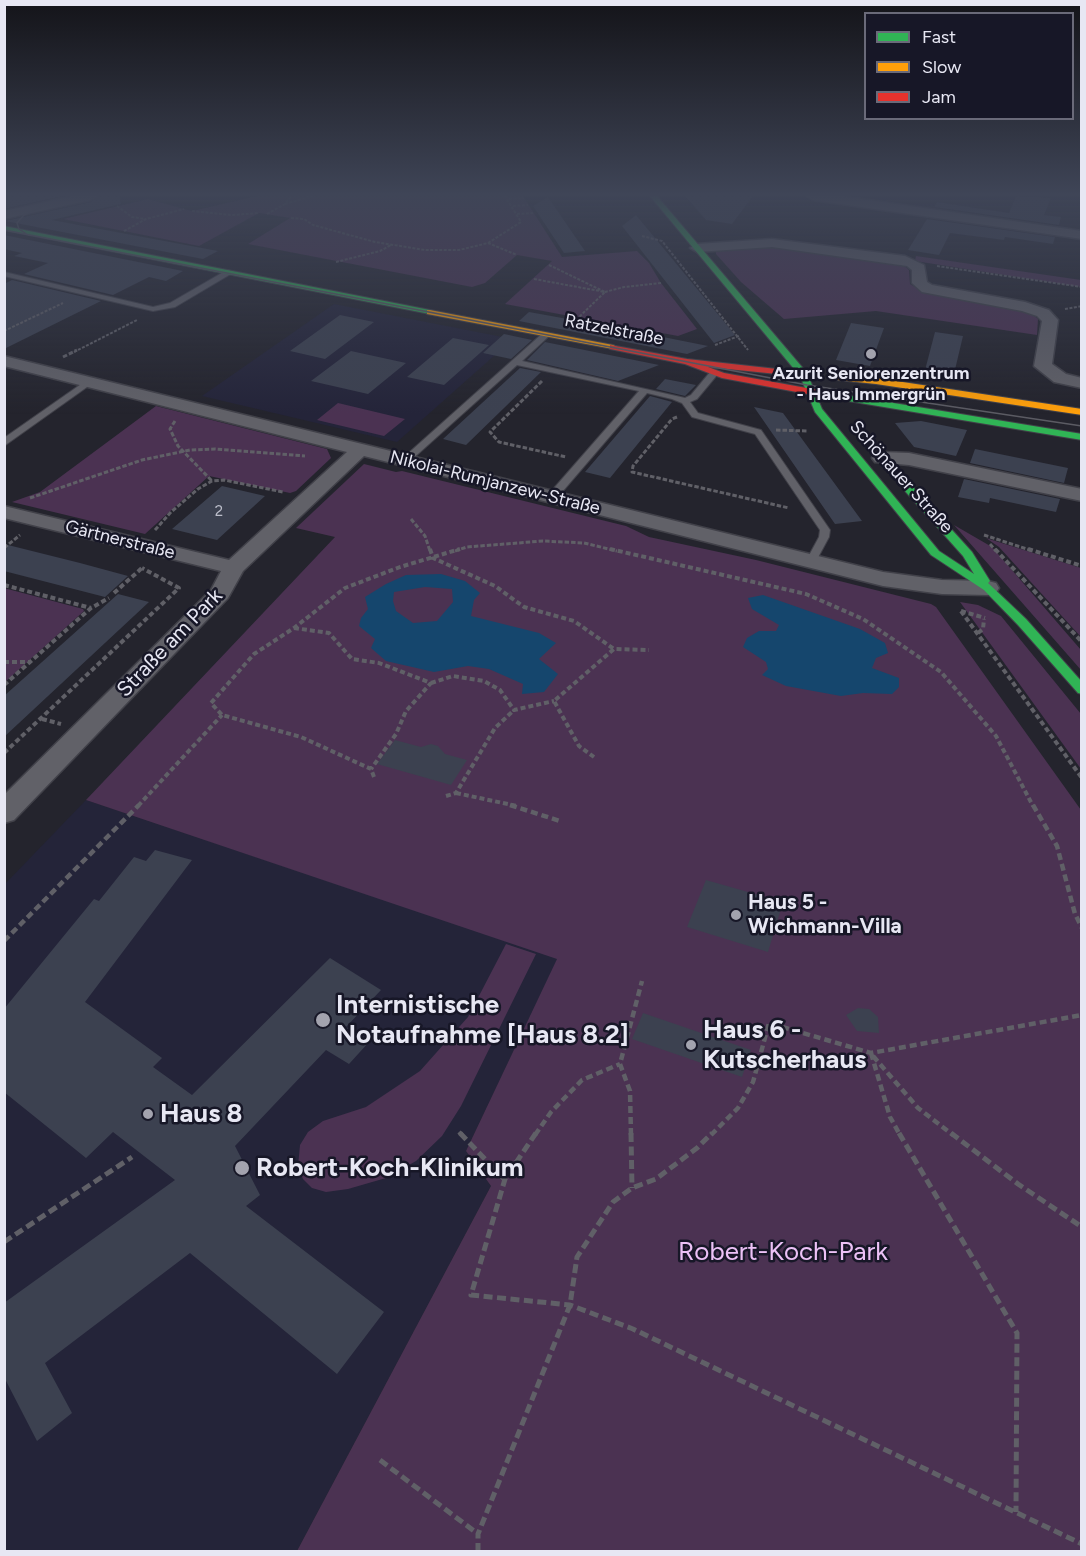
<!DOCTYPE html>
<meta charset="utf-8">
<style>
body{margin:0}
#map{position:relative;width:1086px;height:1556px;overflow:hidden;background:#24242d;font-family:Figtree,sans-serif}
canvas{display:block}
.frame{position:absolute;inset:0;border:6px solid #e7e7f3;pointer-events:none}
.legend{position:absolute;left:864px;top:12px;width:210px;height:108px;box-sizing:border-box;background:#171727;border:2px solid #6a6a79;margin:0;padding:8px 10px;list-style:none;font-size:18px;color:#e7e7f3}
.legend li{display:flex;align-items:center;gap:12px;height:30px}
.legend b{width:30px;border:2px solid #6a6a79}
</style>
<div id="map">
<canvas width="1086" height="1556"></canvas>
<div class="frame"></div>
<ul class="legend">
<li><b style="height:8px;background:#30b455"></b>Fast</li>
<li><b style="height:8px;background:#ff9f0a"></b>Slow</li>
<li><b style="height:8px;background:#e5322d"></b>Jam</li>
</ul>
</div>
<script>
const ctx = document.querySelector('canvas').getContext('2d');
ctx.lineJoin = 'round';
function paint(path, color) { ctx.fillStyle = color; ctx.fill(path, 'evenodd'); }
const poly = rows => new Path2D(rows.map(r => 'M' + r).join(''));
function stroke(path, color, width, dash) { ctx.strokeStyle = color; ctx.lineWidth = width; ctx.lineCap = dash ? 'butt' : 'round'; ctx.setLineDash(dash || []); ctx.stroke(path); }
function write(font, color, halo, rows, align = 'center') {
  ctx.font = font + ' Figtree,sans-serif'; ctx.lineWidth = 5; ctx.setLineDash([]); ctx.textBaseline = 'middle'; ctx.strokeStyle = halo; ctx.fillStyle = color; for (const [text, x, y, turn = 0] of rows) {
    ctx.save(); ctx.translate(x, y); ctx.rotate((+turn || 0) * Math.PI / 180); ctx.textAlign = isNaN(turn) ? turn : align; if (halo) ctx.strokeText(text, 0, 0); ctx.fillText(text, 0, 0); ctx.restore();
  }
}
paint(poly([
 [334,304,513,339,397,442,202,396],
 [86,800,558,958,466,1151,491,1186,297,1551,5,1551,4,885]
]), '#242439');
paint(poly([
 [257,196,523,196,562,257,637,251,649,263,661,283,697,329,678,336,505,304,552,261,517,255,485,283,472,287,248,244,290,218,259,213,199,246,63,219,148,199,192,211],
 [769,246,901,263,909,270,910,284,925,293,1010,307,1033,315,1038,319,1037,335,876,311,784,319,741,282,716,254,716,251,722,249],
 [916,256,1081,280,1081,287,915,261],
 [338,403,405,419,384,436,317,420],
 [156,406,327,449,331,458,296,491,290,493,209,476,145,534,12,502,40,492],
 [364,464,396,472,402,471,626,526,649,537,756,560,931,604,936,607,1081,810,1081,1551,297,1551,491,1186,466,1151,557,959,86,800,335,537,296,528],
 [954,525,992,547,1081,650,1081,670],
 [986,538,1081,568,1081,637,999,547],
 [4,588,83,609,84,611,5,682],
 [960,602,978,605,1001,616,1081,714,1081,769],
 [506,944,536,954,461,1106,442,1136,416,1161,386,1178,348,1189,326,1192,312,1188,303,1179,298,1166,300,1145,308,1132,323,1121,366,1107,420,1071,468,1017]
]), '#4b3252');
paint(poly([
 [441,574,465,581,480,593,474,600,471,616,539,633,556,643,539,659,558,674,544,692,522,694,523,684,489,669,468,666,434,672,386,661,371,648,375,639,359,626,361,618,368,609,365,597,386,584,406,575],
 [425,587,452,589,453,602,437,621,413,623,396,611,393,601,394,592],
 [763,595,860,629,885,643,888,653,876,658,872,668,899,678,899,687,892,694,863,693,841,696,786,686,762,675,768,669,766,662,743,647,747,638,759,631,776,631,779,625,752,609,748,598]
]), '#15466d');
paint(poly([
 [4,196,62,196,4,209],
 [99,196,120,196,121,204,52,220,218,251,203,259,5,221,91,202],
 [685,196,753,196,732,224,706,220],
 [1016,196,1051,198,1044,215,1061,217,1059,225,934,207,937,202,1009,213],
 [548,197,574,235,585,251,564,253,533,206],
 [636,215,698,290,735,335,714,343,622,226],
 [927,219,1055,237,1053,244,1005,237,1004,240,950,233,939,255,908,250],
 [4,235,183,271,166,281,149,277,113,295,24,274,48,263,14,256,22,253,4,249],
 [12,280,101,301,4,349,4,284],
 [529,312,623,329,708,346,687,354,519,321],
 [340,315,374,322,325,359,290,351],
 [851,323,884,328,870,366,836,360],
 [935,332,963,336,953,378,924,374],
 [504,334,532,340,511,359,483,353],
 [453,338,489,345,444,385,407,377],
 [545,342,659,365,618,381,527,360],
 [351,351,406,363,368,394,311,381],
 [520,368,541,372,466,445,443,439],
 [665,379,696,385,685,396,656,389],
 [650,396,676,403,672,402,610,478,585,472],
 [754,407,783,413,862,521,835,524],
 [921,421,967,430,956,456,914,447,895,423],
 [975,449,1068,468,1064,483,970,463],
 [964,479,1060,499,1056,512,990,498,989,503,958,497],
 [222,486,265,496,217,540,172,529],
 [4,544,80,563,128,576,105,597,4,571],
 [118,594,149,602,4,737,4,696],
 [395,740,421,747,431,744,438,746,445,754,467,760,451,785,377,764],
 [155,850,192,860,85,1002,162,1058,153,1067,192,1095,330,958,381,990,346,1027,369,1042,349,1064,326,1050,235,1146,260,1195,246,1206,384,1312,337,1374,190,1253,45,1363,72,1413,37,1441,4,1377,4,1303,175,1180,113,1132,86,1158,4,1092,4,1009,94,899,99,901,134,857,146,861],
 [706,880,783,902,768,952,687,927],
 [858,1008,869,1009,878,1017,879,1033,857,1031,846,1015],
 [643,1013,751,1050,742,1077,632,1039]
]), '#3c4150');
const lane = poly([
 [227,270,234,272,175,307,153,311,4,276,4,272,153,307,170,303,227,270],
 [543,333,550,335,522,361,685,398,691,395,711,371,717,371,717,375,697,399,690,402,698,413,761,430,830,530,829,537,815,563,811,564,806,561,819,537,820,530,755,434,692,417,682,403,672,399,647,393,556,499,552,500,548,499,548,495,639,391,517,365,409,462,403,462,403,458,543,333],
 [87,380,94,382,4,446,4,438,87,380]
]);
const street = poly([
 [73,196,97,196,91,200,4,219,4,211,73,196],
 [807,196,841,196,1082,231,1082,239,813,200,807,196],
 [772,239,905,256,924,265,927,282,932,285,1025,302,1049,310,1058,320,1052,364,1066,374,1082,378,1082,388,1054,382,1034,366,1042,321,1037,316,1022,311,922,292,912,283,912,270,907,266,772,247,697,252,690,248,697,244,772,239],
 [4,356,883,572,942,580,988,581,996,583,999,588,996,593,988,595,942,594,883,586,364,456,243,571,228,598,14,820,4,823,4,795,211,590,221,571,4,518,4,506,229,560,347,452,4,366,4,356],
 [882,452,909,453,1082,489,1082,501,909,465,875,462,872,458,875,454,882,452]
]);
const fast = poly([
 [650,196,657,196,807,373,822,409,939,551,974,574,963,556,905,491,905,487,913,487,972,552,990,581,988,583,1026,619,1082,682,1082,694,1078,693,1018,625,984,590,931,555,815,412,800,376,650,196],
 [4,226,430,310,434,312,430,314,4,230,4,226],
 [845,395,1082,434,1082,440,842,400,842,396,845,395]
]);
const slow = poly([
 [430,310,613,345,617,347,613,349,427,314,427,310,430,310],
 [831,374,876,378,1082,409,1082,415,876,384,828,379,827,377,831,374]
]);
const jam = poly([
 [610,345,687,359,804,372,807,373,807,377,708,367,724,373,845,395,849,398,845,401,722,378,685,364,610,349,610,345]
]);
stroke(lane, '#414149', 2);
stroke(street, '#414149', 3);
stroke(fast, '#414149', 2);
stroke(slow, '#414149', 2);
stroke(jam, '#414149', 2);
stroke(poly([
 [509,199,524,198],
 [285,204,313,196],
 [117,206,132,217,145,219],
 [513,206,528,205],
 [192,211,232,215,259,213],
 [267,214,285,204,291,196],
 [517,214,533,213],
 [291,218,304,219,313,225,375,242,425,250,459,250,488,243,517,255],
 [124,231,146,219,184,209],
 [642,236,662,241,748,350],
 [488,243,521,222,505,196],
 [336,262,380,251,391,245],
 [549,265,605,292,579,317],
 [937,266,1082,287],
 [534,279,605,292,624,287,661,283],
 [1065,309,1082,306],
 [4,331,63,303],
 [715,345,739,336],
 [74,352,137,320]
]), '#606067', 2, [3, 1.5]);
stroke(poly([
 [63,357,77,350],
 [542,381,490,432,499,442,566,457],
 [677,417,672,419,633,466,632,472,789,508],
 [175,421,170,429,178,446,212,481],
 [776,430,807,431],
 [30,498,142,460,190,450,215,449,305,456],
 [411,519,425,536,430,551],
 [155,530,171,512,198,489,212,481,224,480,283,492],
 [984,535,1033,551],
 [990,544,996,551],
 [4,548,20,535],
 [455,551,467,547,543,541,584,543,617,551]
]), '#606067', 3, [4.5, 2]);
stroke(poly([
 [430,549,433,558,495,586,524,607,574,621,614,649],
 [610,549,806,594,863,619,941,672,996,736,1033,806],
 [995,549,1082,642],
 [1028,549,1082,566],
 [4,585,91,608],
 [114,593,143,567],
 [961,611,1082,778],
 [961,611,985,618],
 [294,628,329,633,352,659,379,663,431,683,406,711,396,734,371,769],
 [978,633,983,629,984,619],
 [4,662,31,662],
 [431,683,453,676,484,681,500,690,514,710,554,701],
 [4,685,91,608,109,598],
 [42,719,61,724],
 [4,753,179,588,142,568],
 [594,757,579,746,554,701,614,649,649,650],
 [374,777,371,769,301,737,222,715,211,703,254,654,294,628,345,588,400,567,460,549],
 [456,793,517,806],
 [446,796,456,793,495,728,514,710],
 [138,806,222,715]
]), '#606067', 4, [5, 3]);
stroke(poly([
 [510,805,560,821],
 [1033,805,1057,846,1075,914,1082,928],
 [4,941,139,805],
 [871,1053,890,1117,900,1135],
 [873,1056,918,1108,953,1135],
 [459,1132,462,1135],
 [535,1135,551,1112,582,1080,620,1064],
 [631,1135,630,1091,620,1064,642,981],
 [711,1135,738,1108,753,1082,769,1023,871,1053,1082,1015]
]), '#606067', 4.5, [7, 4]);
stroke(poly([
 [460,1133,504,1179],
 [536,1133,505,1179,471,1295,570,1305,633,1329,1082,1544],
 [631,1133,632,1188],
 [899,1133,1017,1333,1016,1512],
 [951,1133,1018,1184,1082,1227],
 [4,1242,132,1157],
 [380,1460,478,1534],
 [478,1552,478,1534,570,1305,577,1257,613,1202,632,1188,656,1179,697,1148,712,1133]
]), '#606067', 5, [9, 4.5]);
paint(lane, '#616168');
paint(street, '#616168');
paint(fast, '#30b455');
paint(slow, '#ff9f0a');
paint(jam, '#e5322d');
stroke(poly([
 [4,215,9,214],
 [4,230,807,385,1082,426],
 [28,235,19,229,17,223,24,215,42,207]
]), '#5b5b63', 1.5);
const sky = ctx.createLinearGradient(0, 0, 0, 414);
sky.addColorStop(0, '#141419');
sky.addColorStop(0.47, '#3f4557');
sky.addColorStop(1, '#3f455700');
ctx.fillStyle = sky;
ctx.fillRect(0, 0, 1086, 414);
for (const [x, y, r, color] of [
 [871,354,6,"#a3a3ae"],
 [736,915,6,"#a3a3ae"],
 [323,1020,8,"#a3a3ae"],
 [691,1045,6,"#a3a3ae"],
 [148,1114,6,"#a3a3ae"],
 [242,1168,8,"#a3a3ae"]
]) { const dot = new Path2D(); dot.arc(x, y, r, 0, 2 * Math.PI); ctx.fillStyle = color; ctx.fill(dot); stroke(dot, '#171727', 2); }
write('15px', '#bcbeca', null, [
 ["2",219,512]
]);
write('18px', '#e7e7f3', '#171727', [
 ["Ratzelstraße",614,330,11],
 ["Schönauer Straße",901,477,48],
 ["Nikolai-Rumjanzew-Straße",495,483,14],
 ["Gärtnerstraße",120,540,14]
]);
write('bold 18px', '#e7e7f3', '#171727', [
 ["Azurit Seniorenzentrum",871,374],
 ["- Haus Immergrün",871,395]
]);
write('21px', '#e7e7f3', '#171727', [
 ["Straße am Park",170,643,-46]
]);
write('bold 21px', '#e7e7f3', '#171727', [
 ["Haus 5 -",748,903],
 ["Wichmann-Villa",748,927]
], 'left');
write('bold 26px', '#e7e7f3', '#171727', [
 ["Internistische",336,1005],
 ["Notaufnahme [Haus 8.2]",336,1035],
 ["Haus 6 -",703,1030],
 ["Kutscherhaus",703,1060],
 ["Haus 8",160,1114],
 ["Robert-Koch-Klinikum",256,1168]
], 'left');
write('26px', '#ecc1f6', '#171727', [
 ["Robert-Koch-Park",783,1252]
]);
</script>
